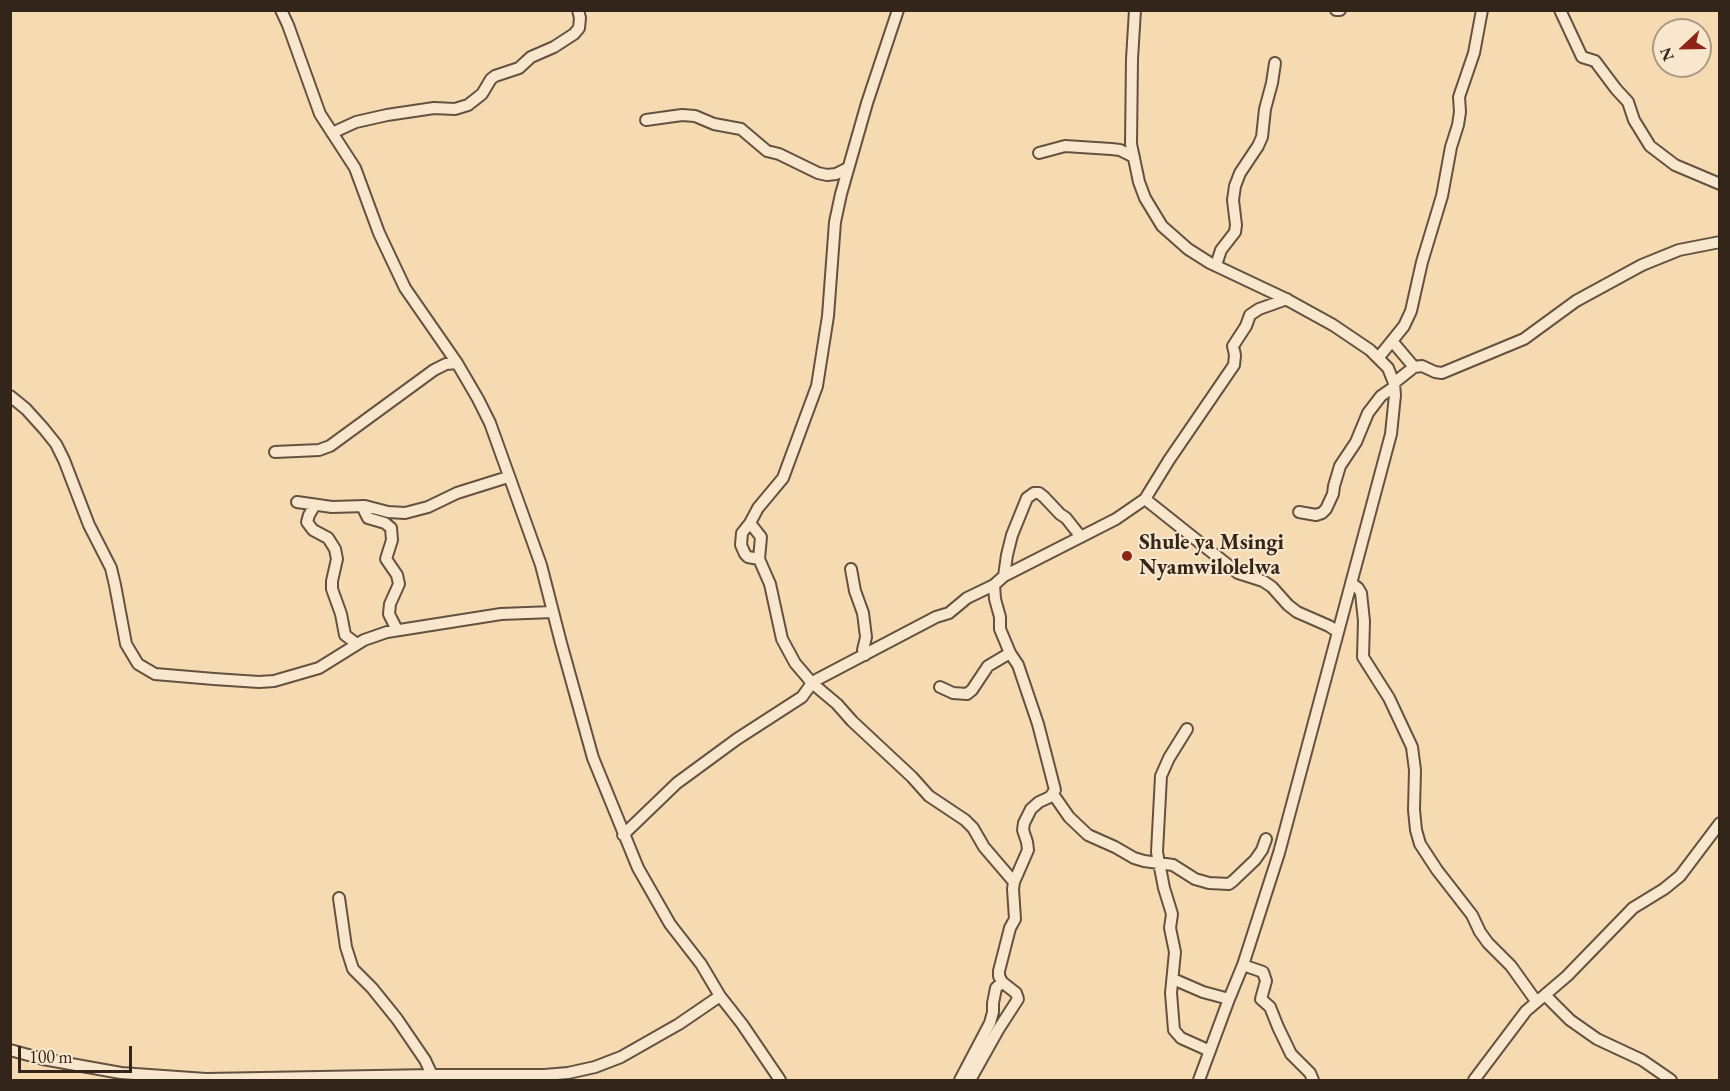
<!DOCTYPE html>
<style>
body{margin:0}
#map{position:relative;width:1730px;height:1091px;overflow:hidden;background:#f5dab2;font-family:"EB Garamond",serif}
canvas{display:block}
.frame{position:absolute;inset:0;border:12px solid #33251a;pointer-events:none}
.north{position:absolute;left:1652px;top:18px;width:60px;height:60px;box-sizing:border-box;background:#f8e7cd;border:2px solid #a99985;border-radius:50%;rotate:248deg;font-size:16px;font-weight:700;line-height:24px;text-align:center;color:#33251a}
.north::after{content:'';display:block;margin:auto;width:21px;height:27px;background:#8f2418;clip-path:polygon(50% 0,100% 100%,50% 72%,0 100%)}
.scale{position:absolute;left:18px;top:1046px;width:114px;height:27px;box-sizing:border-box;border:3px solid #33251a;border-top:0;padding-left:8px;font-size:18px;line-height:21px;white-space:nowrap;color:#33251a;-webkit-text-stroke:4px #f8e7cd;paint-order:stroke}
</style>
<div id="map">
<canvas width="1730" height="1091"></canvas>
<div class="frame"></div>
<div class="north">N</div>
<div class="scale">100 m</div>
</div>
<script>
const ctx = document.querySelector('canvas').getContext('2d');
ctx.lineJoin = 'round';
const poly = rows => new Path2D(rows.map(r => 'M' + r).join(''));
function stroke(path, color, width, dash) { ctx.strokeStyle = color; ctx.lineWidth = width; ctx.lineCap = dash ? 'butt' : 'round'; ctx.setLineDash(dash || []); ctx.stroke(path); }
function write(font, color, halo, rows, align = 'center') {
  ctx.font = font + ' "EB Garamond",serif'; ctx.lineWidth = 4.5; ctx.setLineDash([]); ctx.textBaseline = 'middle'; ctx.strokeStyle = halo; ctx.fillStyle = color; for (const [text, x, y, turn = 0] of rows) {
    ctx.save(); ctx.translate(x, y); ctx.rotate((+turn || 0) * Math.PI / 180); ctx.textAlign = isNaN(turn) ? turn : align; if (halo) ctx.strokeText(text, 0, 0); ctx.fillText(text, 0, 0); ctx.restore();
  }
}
const minor = poly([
 [281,10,288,25,320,114,355,168,379,233,405,288,457,363,478,399,490,423,541,565,561,643,593,758,638,868,670,924,701,964,720,996,742,1024,780,1080],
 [898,10,867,103,841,194,835,222,828,316,817,386,783,478,758,508,750,523,761,537,759,559,770,584,782,639,795,663,812,683,837,704,852,721,912,777,929,796,965,820,973,828,984,847,1014,882],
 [1135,10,1132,59,1131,144,1139,182,1145,198,1162,226,1188,249,1210,263,1284,298,1333,325,1370,350,1388,368,1394,383,1395,395,1391,434,1279,853,1243,965,1229,999,1199,1080],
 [1336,10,1340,10],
 [1560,10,1582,57,1595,61,1616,89,1628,102,1634,120,1650,146,1675,165,1720,184],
 [646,120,682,115,695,116,714,124,741,129,767,151,779,154,818,173,827,175,836,174,848,168],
 [332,133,356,122,387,115,434,108,455,109,468,105,482,94,491,79,495,76,519,68,531,57,554,47,574,34,579,28,580,18,578,10],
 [1039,153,1065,146,1111,149,1120,150,1134,157],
 [1216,265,1221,250,1235,232,1236,225,1233,200,1235,186,1240,173,1258,146,1262,137,1265,109,1272,83,1275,63],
 [1392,341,1414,367],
 [1379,357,1404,326,1411,311,1422,262,1442,196,1451,147,1458,125,1460,112,1459,97,1474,53,1482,10],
 [1394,383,1414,367,1422,366,1435,372,1442,373,1524,339,1576,301,1642,265,1679,250,1720,242],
 [10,396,26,409,44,429,56,444,64,460,89,525,111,568,115,585,126,644,138,664,155,674,214,679,259,682,274,681,319,668,364,640,387,632,501,614,553,612],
 [275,452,319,450,330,446,434,370,446,364,457,363],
 [1145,499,1238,573,1263,581,1272,587,1288,605,1297,612,1329,626,1338,632],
 [297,502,332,507,365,506,388,512,405,513,428,507,457,493,508,477],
 [315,505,309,515,307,522,313,530,328,538,335,549,337,559,332,581,332,589,341,614,345,635,357,644],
 [362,506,368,518,385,523,391,528,392,540,386,559,397,575,399,584,390,604,389,614,397,630],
 [1299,512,1316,515,1322,513,1326,509,1333,494,1334,486,1340,466,1356,442,1368,413,1381,396,1394,387],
 [750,523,742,533,741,545,745,554,748,557,759,559],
 [851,569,855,591,863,613,866,637,863,650,865,655],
 [1004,576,1007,555,1012,535,1027,498,1034,493,1039,493,1044,497,1060,514,1066,518,1081,537],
 [1351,583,1358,588,1361,593,1364,621,1363,657,1389,698,1412,747,1415,770,1414,810,1416,830,1420,844,1437,870,1472,915,1480,932,1488,943,1511,966,1536,1001],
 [940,687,953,693,967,694,972,690,988,666,1010,653],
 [1187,729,1169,758,1161,776,1157,852,1164,888,1172,914,1170,928,1175,952,1171,993,1174,1030,1181,1038,1210,1051],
 [1053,794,1069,817,1088,835,1115,847,1134,858,1144,861,1173,865,1195,879,1209,883,1229,884,1233,881,1255,860,1262,850,1266,839],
 [623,835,677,783,737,739,802,697,812,683,818,679,936,617,949,613,967,598,994,585,1004,576,1116,519,1145,499,1169,460,1234,365,1235,355,1233,346,1246,326,1250,315,1259,309,1287,299],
 [339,898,346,947,353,969,372,988,397,1019,425,1060,432,1075],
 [1243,965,1263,972,1266,981,1261,999,1270,1007,1278,1027,1291,1054,1310,1073,1313,1080],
 [1173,979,1203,992,1229,999],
 [1545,995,1570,1020,1597,1039,1642,1060,1671,1080],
 [10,1050,43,1059,121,1073,206,1079,432,1075,544,1075,568,1073,595,1067,621,1057,679,1024,720,996],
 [960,1080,990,1023,993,1012,993,1003,996,988,1002,982],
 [970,1080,998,1030,1018,999,1016,993,1002,982,999,976,999,971,1010,928,1015,919,1013,889,1014,882,1028,850,1027,842,1023,830,1024,823,1031,809,1039,802,1050,797,1055,790,1038,724,1018,665,1010,653,1000,629,1000,617,995,599,994,585],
 [1474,1080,1526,1011,1567,976,1633,908,1664,889,1680,876,1720,823]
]);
stroke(minor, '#645240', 14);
stroke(minor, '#f8e7cd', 10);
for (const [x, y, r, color] of [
 [1127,556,6,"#8f2418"]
]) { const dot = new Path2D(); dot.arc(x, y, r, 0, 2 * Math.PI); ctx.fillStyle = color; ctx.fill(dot); stroke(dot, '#f8e7cd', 2); }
write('bold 22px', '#33251a', '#f8e7cd', [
 ["Shule ya Msingi",1139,543],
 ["Nyamwilolelwa",1139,568]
], 'left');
</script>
